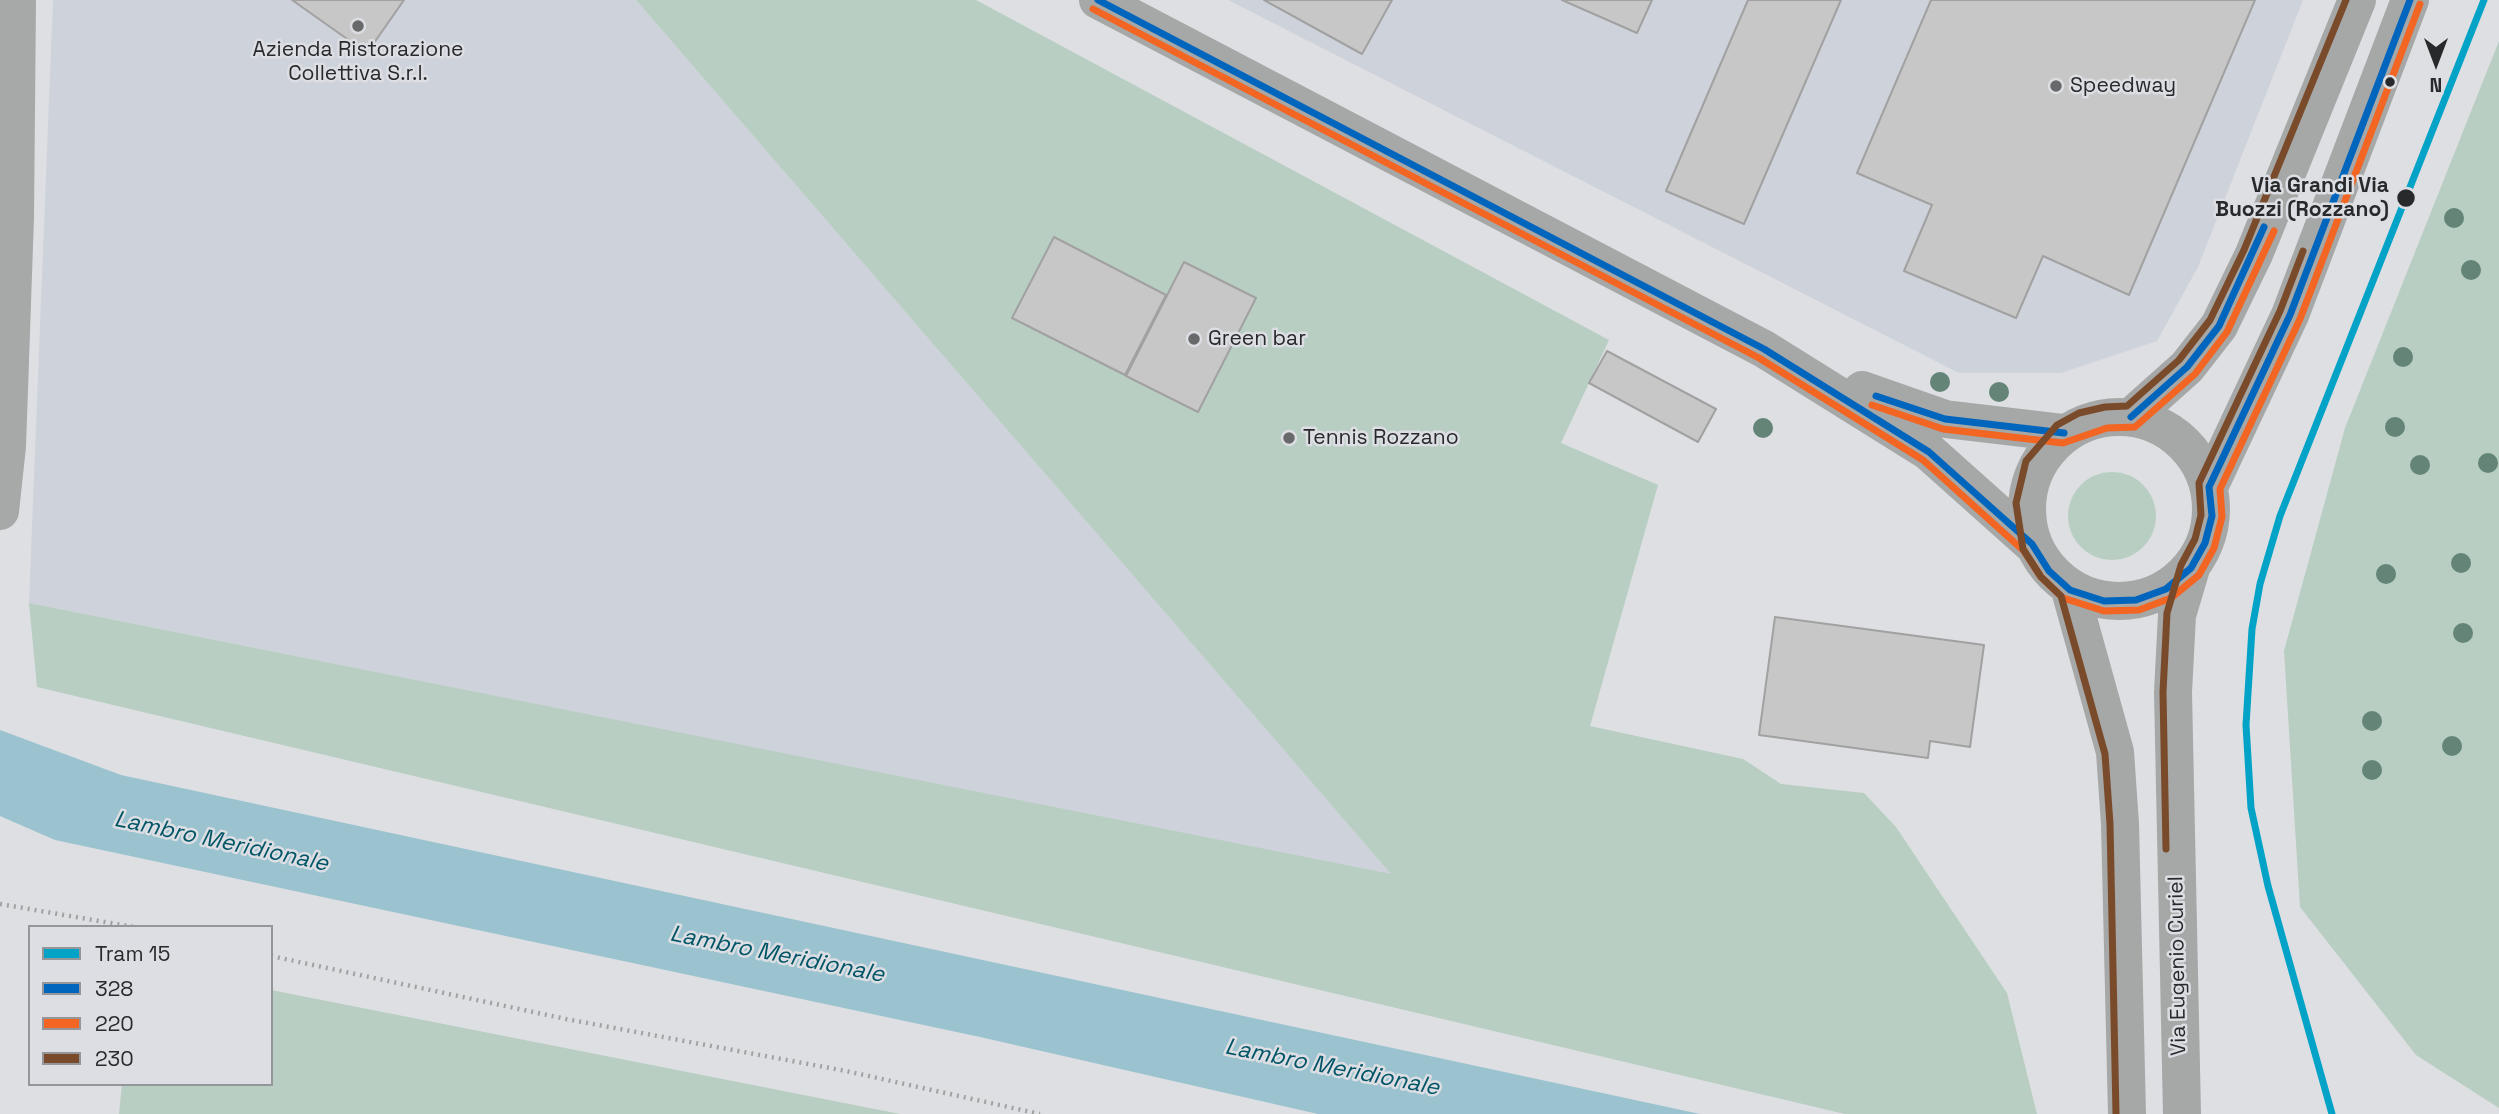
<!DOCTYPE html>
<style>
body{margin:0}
#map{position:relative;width:2499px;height:1114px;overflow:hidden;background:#dddfe2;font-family:"Space Grotesk",sans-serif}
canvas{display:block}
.legend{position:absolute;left:28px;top:925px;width:245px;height:161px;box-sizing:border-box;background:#dcdee3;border:2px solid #949699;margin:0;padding:9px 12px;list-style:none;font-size:21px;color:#28292b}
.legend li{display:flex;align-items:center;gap:14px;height:35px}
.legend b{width:35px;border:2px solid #949699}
.north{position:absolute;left:2401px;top:28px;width:70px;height:70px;-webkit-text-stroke:5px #dcdee3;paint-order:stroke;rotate:180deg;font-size:19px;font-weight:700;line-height:28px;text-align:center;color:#28292b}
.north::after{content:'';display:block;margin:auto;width:24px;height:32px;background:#28292b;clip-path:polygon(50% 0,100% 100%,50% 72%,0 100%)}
</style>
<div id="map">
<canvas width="2499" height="1114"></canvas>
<ul class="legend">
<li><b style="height:9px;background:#02a3c6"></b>Tram 15</li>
<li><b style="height:9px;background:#0065bd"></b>328</li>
<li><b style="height:9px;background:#f26522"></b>220</li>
<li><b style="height:9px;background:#7a4b2a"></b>230</li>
</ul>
<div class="north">N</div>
</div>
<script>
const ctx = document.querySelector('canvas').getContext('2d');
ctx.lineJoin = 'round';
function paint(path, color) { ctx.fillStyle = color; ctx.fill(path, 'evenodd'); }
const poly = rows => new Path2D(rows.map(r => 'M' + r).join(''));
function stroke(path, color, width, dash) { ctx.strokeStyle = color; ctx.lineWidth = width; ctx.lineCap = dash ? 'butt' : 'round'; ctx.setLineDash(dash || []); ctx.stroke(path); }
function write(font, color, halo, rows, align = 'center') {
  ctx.font = font + ' "Space Grotesk",sans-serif'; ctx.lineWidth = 5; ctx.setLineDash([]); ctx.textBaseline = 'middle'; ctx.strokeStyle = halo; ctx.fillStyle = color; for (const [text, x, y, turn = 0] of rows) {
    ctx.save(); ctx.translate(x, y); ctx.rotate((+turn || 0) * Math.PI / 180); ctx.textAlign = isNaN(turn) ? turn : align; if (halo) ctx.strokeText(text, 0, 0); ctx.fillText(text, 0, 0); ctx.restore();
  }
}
paint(poly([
 [53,0,636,0,1392,875,29,603],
 [1228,0,2303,0,2198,267,2157,341,2061,373,1959,373]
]), '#ced2da');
paint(poly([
 [636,0,976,0,1609,340,1561,443,1658,485,1590,726,1743,759,1781,784,1864,793,1896,827,2007,993,2037,1114,1845,1114,37,687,29,603,1391,874],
 [2499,41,2499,1108,2416,1055,2300,907,2284,651,2345,428],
 '2068 516a44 44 0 1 1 88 0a44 44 0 1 1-88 0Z',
 [271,990,900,1114,119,1114,122,1084,271,1084]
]), '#b8cec2');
paint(poly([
 [0,730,121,775,1700,1114,1318,1114,980,1037,55,840,0,816]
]), '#9bc3cf');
const building = poly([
 [292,0,404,0,367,53,292,0],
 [1264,0,1392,0,1362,54,1264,0],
 [1562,0,1652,0,1637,33,1562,0],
 [1748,0,1841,0,1744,224,1666,191,1748,0],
 [1931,0,2255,0,2129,295,2043,256,2016,318,1904,271,1932,205,1857,173,1931,0],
 [1054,237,1166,295,1125,375,1012,318,1054,237],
 [1184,262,1256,298,1198,412,1126,376,1184,262],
 [1607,351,1716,409,1698,442,1589,383,1607,351],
 [1775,617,1984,645,1970,747,1930,741,1928,758,1759,735,1775,617]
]);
paint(building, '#c7c7c7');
stroke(building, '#a1a1a2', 2);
stroke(poly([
 [0,904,134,927],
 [271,956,566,1019,846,1071,1040,1114]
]), '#a1a1a1', 4.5, [2, 5]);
stroke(poly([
 [0,511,7,446,15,217,17,0]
]), '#a7a8a8', 38);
stroke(poly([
 [1098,0,1764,349,1929,452,2032,544],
 [1862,390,1945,419,2064,433],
 '2027 509a92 92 0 1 1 184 0a92 92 0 1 1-184 0Z',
 [2131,417,2187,367,2219,326,2254,254,2357,0],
 [2209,487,2290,315,2410,0],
 [2070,590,2115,752,2120,824,2127,1114],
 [2182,1114,2173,692,2177,615,2191,568]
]), '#a6a7a7', 38);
stroke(poly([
 [1098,0,1764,349,1929,452,2032,544,2049,571,2070,590,2104,601,2136,600,2166,589,2191,568,2205,543,2212,516,2209,487,2290,315,2410,0],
 [1876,396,1945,419,2064,433],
 [2131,417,2187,367,2219,326,2264,227]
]), '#0065bd', 7);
stroke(poly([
 [1093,9,1759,358,1923,460,2024,551,2041,577,2063,598,2104,611,2139,610,2171,598,2199,575,2214,548,2222,517,2220,489,2300,319,2420,4],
 [1872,405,1943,429,2063,443,2107,428,2135,427,2195,374,2227,332,2274,231]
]), '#f26522', 7);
stroke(poly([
 [2166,849,2163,692,2167,613,2181,565,2195,539,2201,515,2199,483,2280,311,2303,251],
 [2116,1114,2110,824,2105,754,2061,596,2041,577,2023,549,2016,503,2026,461,2057,425,2079,413,2105,407,2127,406,2179,360,2210,320,2244,250,2346,0]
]), '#7a4b2a', 7);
stroke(poly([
 [2332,1114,2268,886,2251,808,2246,725,2252,629,2260,584,2280,516,2484,0]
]), '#02a3c6', 7);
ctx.fillStyle = '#638477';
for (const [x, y] of [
 [2454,218],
 [2471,270],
 [2403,357],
 [1940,382],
 [1999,392],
 [2395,427],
 [1763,428],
 [2488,463],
 [2420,465],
 [2461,563],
 [2386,574],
 [2463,633],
 [2372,721],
 [2452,746],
 [2372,770]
]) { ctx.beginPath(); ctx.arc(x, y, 10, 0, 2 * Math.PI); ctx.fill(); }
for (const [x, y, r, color] of [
 [358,26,7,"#67696b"],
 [2390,82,6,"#28292b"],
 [2056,86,7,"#67696b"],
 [2406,198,10,"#28292b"],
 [1194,339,7,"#67696b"],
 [1289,438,7,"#67696b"]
]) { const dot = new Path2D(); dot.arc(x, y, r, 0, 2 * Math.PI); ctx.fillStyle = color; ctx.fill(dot); stroke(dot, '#dcdee3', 2.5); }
write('21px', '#28292b', '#dcdee3', [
 ["Azienda Ristorazione",358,50,"center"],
 ["Collettiva S.r.l.",358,74,"center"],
 ["Speedway",2070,86],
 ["Green bar",1208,339],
 ["Tennis Rozzano",1303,438]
], 'left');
write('bold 21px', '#28292b', '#dcdee3', [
 ["Via Grandi Via",2389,186],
 ["Buozzi (Rozzano)",2389,210]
], 'right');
write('21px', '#28292b', '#dcdee3', [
 ["Via Eugenio Curiel",2178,966,-91]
]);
write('italic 23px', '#056', '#dcdee3', [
 ["Lambro Meridionale",221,842,12],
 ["Lambro Meridionale",777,955,11],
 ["Lambro Meridionale",1332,1068,11]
]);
</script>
